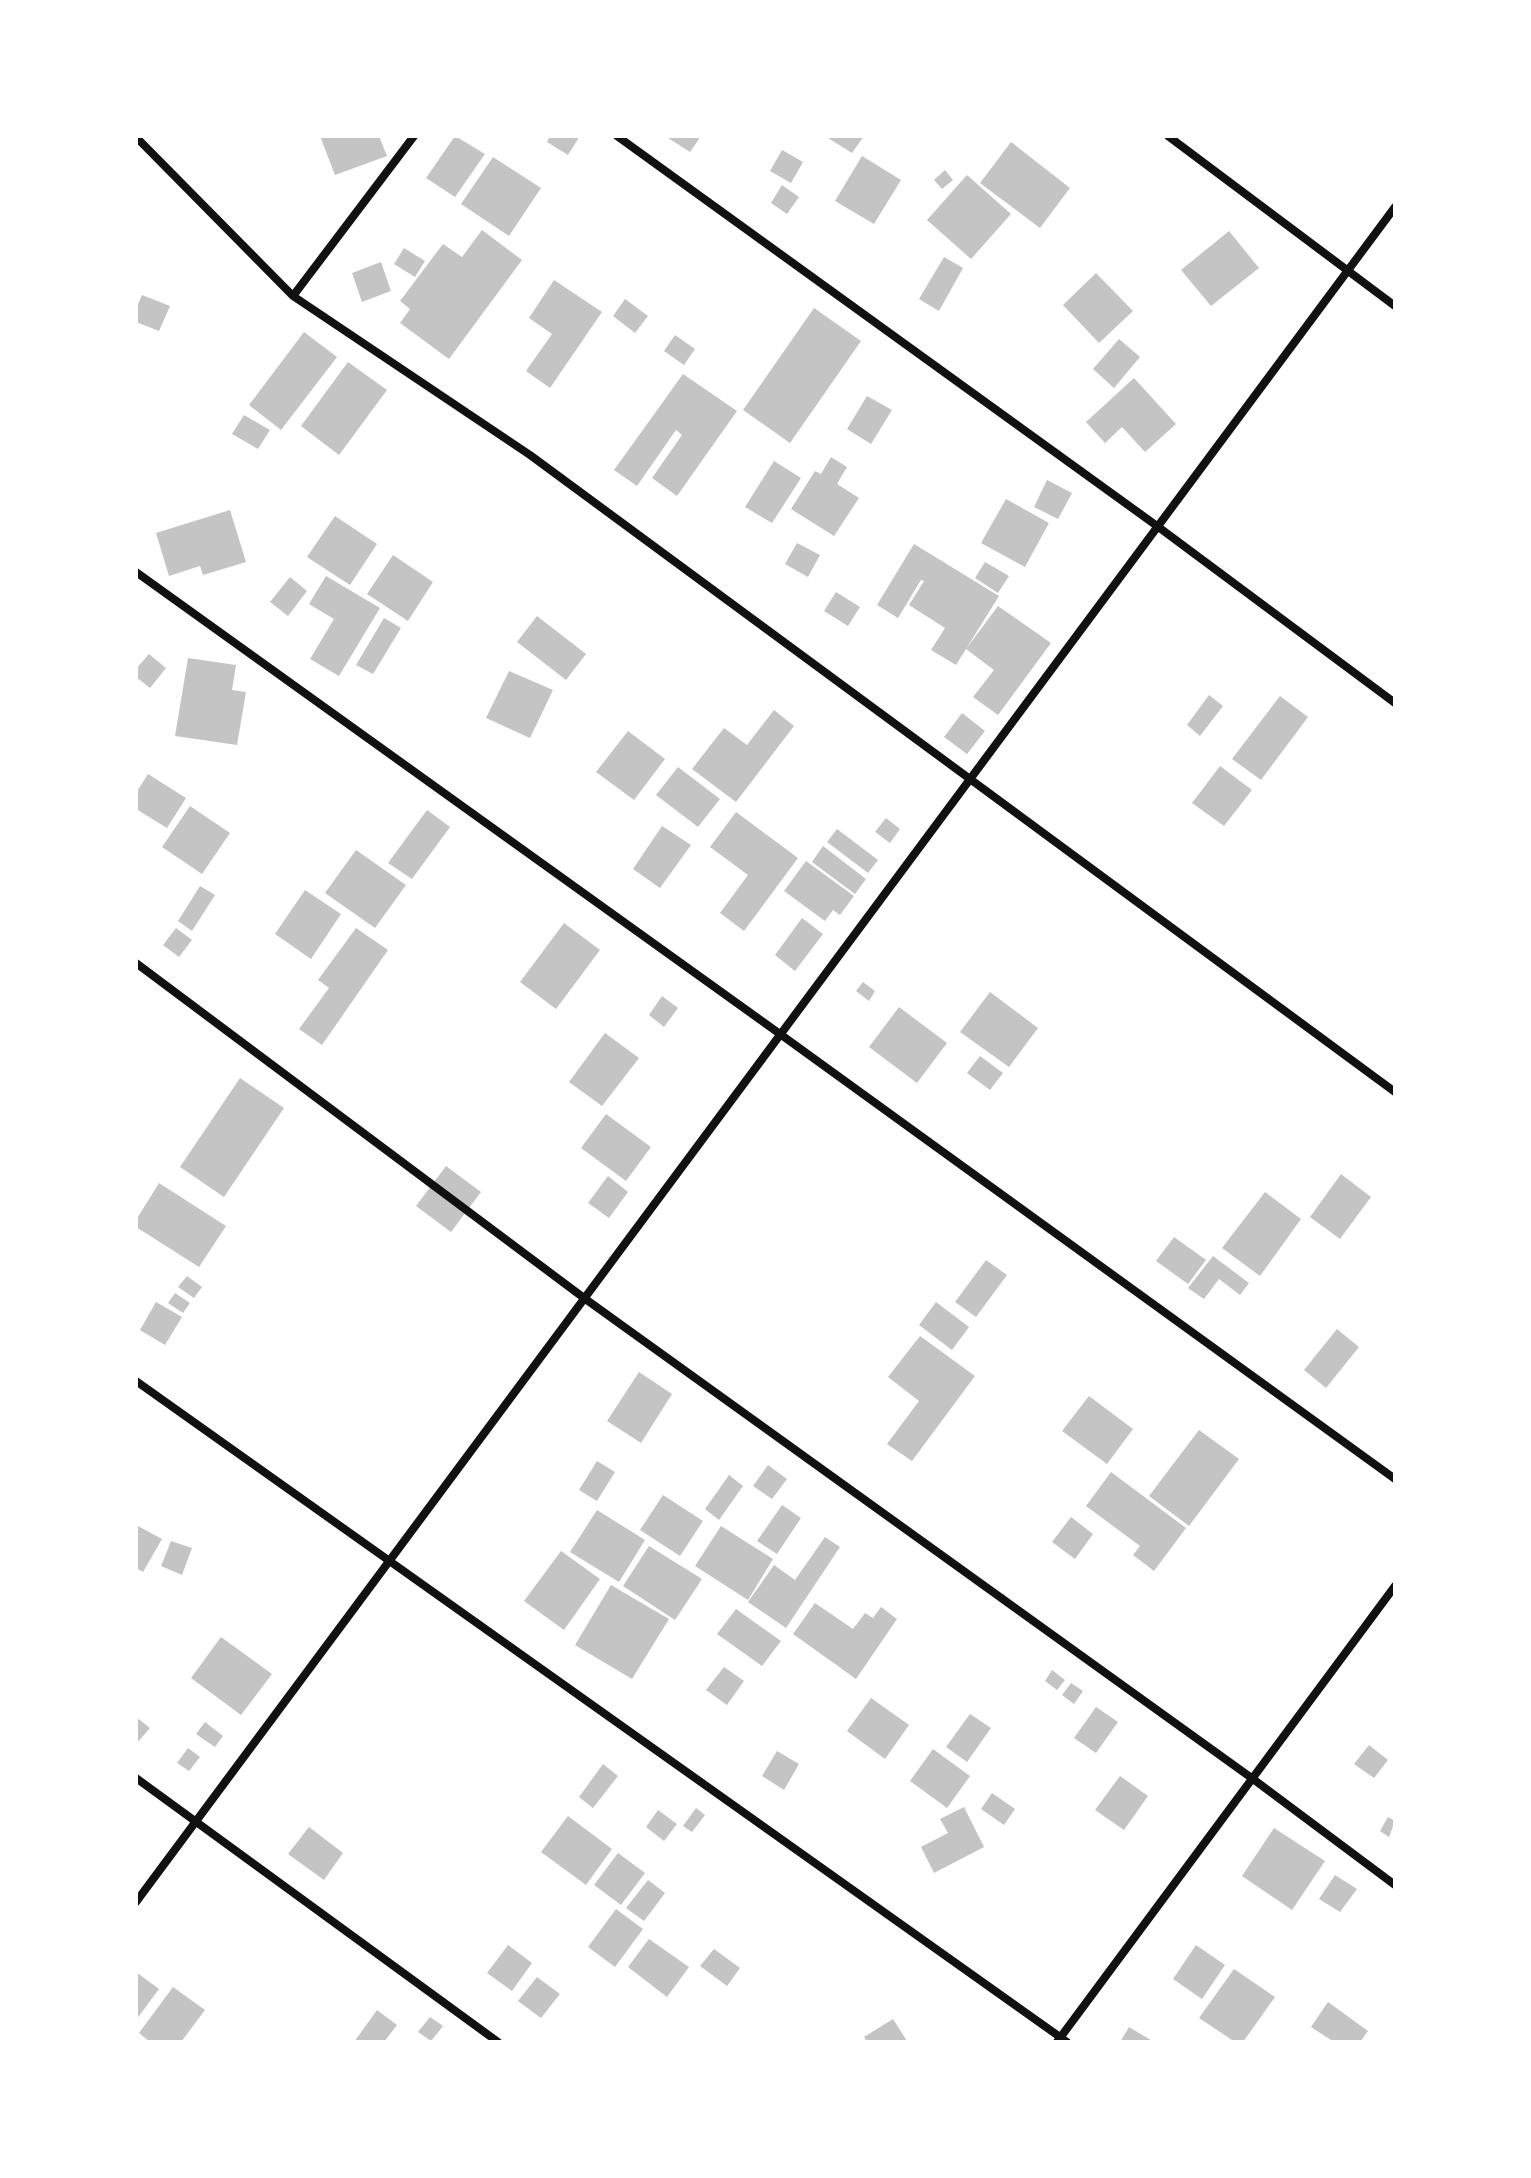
<!DOCTYPE html>
<style>
body{margin:0}
#map{position:relative;width:1531px;height:2178px;overflow:hidden;background:#fff;font-family:"Source Sans 3",sans-serif}
canvas{display:block}
.frame{position:absolute;inset:0;border:138px solid #fff;pointer-events:none}
</style>
<div id="map">
<canvas width="1531" height="2178"></canvas>
<div class="frame"></div>
</div>
<script>
const ctx = document.querySelector('canvas').getContext('2d');
ctx.lineJoin = 'round';
function paint(path, color) { ctx.fillStyle = color; ctx.fill(path, 'evenodd'); }
const poly = rows => new Path2D(rows.map(r => 'M' + r).join(''));
function stroke(path, color, width, dash) { ctx.strokeStyle = color; ctx.lineWidth = width; ctx.lineCap = dash ? 'butt' : 'round'; ctx.setLineDash(dash || []); ctx.stroke(path); }
paint(poly([
 [320,136,379,136,387,156,335,175],
 [455,136,485,154,455,197,426,178],
 [550,136,580,136,568,155,547,142],
 [665,136,701,136,690,152],
 [825,136,864,136,852,153],
 [1011,142,1070,188,1040,228,980,183],
 [782,150,803,162,791,183,770,171],
 [862,156,901,180,874,224,835,201],
 [493,157,541,188,509,236,461,204],
 [945,170,953,180,942,189,934,180],
 [967,175,1011,214,971,259,927,220],
 [782,185,799,197,787,214,771,203],
 [482,230,522,260,449,359,400,323,410,309,400,301,443,244,462,257],
 [1229,231,1259,268,1211,306,1181,270],
 [404,248,425,261,415,277,394,264],
 [944,257,963,268,939,311,919,299],
 [381,262,391,291,362,302,352,273],
 [1096,273,1133,311,1099,343,1063,305],
 [554,280,602,312,550,388,526,371,552,334,529,318],
 [142,295,170,306,159,331,136,322,136,309],
 [625,299,648,316,635,333,613,316],
 [814,308,861,341,790,443,743,410],
 [304,332,337,357,281,430,249,405],
 [675,335,695,349,684,365,664,351],
 [1119,339,1140,357,1114,388,1093,369],
 [348,362,387,390,339,455,301,426],
 [683,374,737,411,677,496,652,478,682,435,676,430,637,486,614,470],
 [1134,378,1176,424,1145,452,1122,427,1105,443,1086,422],
 [867,396,892,410,871,444,847,429],
 [244,415,270,430,258,449,232,434],
 [831,457,847,467,837,484,859,498,834,536,791,509,815,471,821,474],
 [774,461,801,478,772,523,745,507],
 [1047,480,1072,493,1058,519,1034,507],
 [1006,499,1049,523,1025,567,981,543],
 [230,510,246,562,203,575,200,566,169,576,156,533],
 [335,516,377,544,350,585,307,557],
 [797,543,820,555,808,577,785,564],
 [914,544,999,596,956,665,931,650,945,628,909,605,924,581,921,580,898,618,877,605],
 [393,555,433,582,408,621,367,594],
 [985,562,1009,576,998,593,975,578],
 [326,576,380,608,339,676,310,659,334,619,309,604],
 [290,577,307,591,288,616,270,602],
 [836,592,860,607,848,626,824,611],
 [998,606,1051,643,998,715,973,697,994,670,966,649],
 [537,616,586,654,566,680,517,642],
 [384,618,401,628,373,674,356,665],
 [149,654,166,668,150,688,136,677,136,669],
 [188,658,236,665,232,690,246,692,237,745,175,736],
 [509,671,553,690,530,738,486,718],
 [1209,695,1223,706,1200,736,1187,725],
 [1280,696,1308,717,1261,780,1232,759],
 [774,710,794,726,736,802,692,769,724,728,747,745],
 [962,713,985,731,967,754,944,737],
 [628,731,665,759,634,800,596,772],
 [1220,766,1252,790,1224,826,1192,803],
 [678,767,720,799,698,827,656,795],
 [148,774,186,798,167,828,136,809,136,793],
 [190,806,230,833,202,874,162,847],
 [427,810,450,827,412,879,388,863],
 [736,812,798,858,744,931,720,913,748,875,710,847],
 [886,818,900,829,890,843,875,832],
 [662,826,691,845,660,888,633,869],
 [837,829,878,860,868,873,827,842],
 [823,846,866,879,855,894,812,862],
 [356,850,406,885,375,928,325,893],
 [806,861,854,896,840,915,833,910,825,921,784,891],
 [200,886,215,895,192,931,178,921],
 [305,890,341,914,311,959,275,934],
 [802,918,823,934,795,971,775,955],
 [564,923,600,950,556,1009,520,982],
 [176,928,192,940,179,957,163,945],
 [356,928,388,950,322,1045,299,1029,329,988,318,980],
 [863,982,875,991,869,1001,856,991],
 [990,992,1038,1028,1009,1067,960,1032],
 [662,996,678,1008,664,1027,649,1015],
 [899,1007,947,1043,917,1083,869,1047],
 [605,1033,639,1058,602,1106,569,1082],
 [980,1056,1003,1073,990,1090,967,1073],
 [240,1078,284,1108,224,1197,180,1167],
 [606,1114,651,1147,626,1181,581,1148],
 [446,1166,481,1192,451,1232,416,1206],
 [1341,1174,1371,1197,1340,1239,1310,1217],
 [608,1176,628,1192,609,1218,588,1203],
 [159,1183,226,1226,199,1267,136,1227,136,1220],
 [1265,1192,1301,1219,1260,1276,1222,1248],
 [1174,1237,1206,1260,1188,1284,1156,1261],
 [1213,1256,1249,1283,1240,1295,1219,1279,1204,1299,1188,1288],
 [986,1260,1007,1275,976,1317,955,1302],
 [187,1276,202,1287,194,1298,178,1287],
 [175,1293,190,1303,183,1313,168,1303],
 [156,1302,182,1317,165,1345,140,1330],
 [936,1302,969,1327,952,1350,919,1325],
 [1337,1329,1359,1347,1326,1388,1304,1370],
 [920,1336,975,1376,912,1461,887,1444,919,1401,888,1377],
 [639,1372,672,1394,641,1443,607,1421],
 [1089,1396,1133,1429,1107,1464,1062,1431],
 [1199,1430,1239,1459,1189,1526,1149,1496],
 [597,1461,615,1472,597,1501,579,1490],
 [768,1465,787,1479,772,1499,753,1486],
 [1111,1472,1186,1528,1154,1571,1133,1555,1140,1546,1086,1506],
 [729,1475,743,1486,719,1520,705,1509],
 [663,1495,703,1521,680,1556,640,1530],
 [782,1505,801,1518,777,1554,757,1541],
 [597,1510,645,1540,619,1582,570,1552],
 [1071,1517,1093,1534,1075,1559,1052,1542],
 [138,1526,162,1539,143,1572,136,1568],
 [721,1526,773,1559,748,1600,695,1566],
 [825,1537,840,1547,786,1628,748,1602,774,1565,795,1580],
 [171,1541,192,1548,182,1575,161,1566],
 [649,1546,702,1579,675,1620,623,1586],
 [561,1551,600,1579,564,1630,524,1601],
 [611,1585,669,1619,632,1679,575,1645],
 [815,1603,853,1629,865,1613,873,1618,881,1607,897,1619,856,1679,793,1634],
 [736,1609,781,1641,762,1666,717,1634],
 [221,1637,272,1674,241,1715,191,1678],
 [724,1667,744,1681,727,1705,706,1690],
 [1052,1670,1065,1680,1057,1690,1045,1681],
 [1071,1683,1083,1691,1074,1704,1062,1695],
 [871,1698,909,1725,885,1759,847,1731],
 [1096,1707,1118,1722,1096,1753,1074,1738],
 [970,1714,991,1728,967,1762,946,1747],
 [136,1717,150,1728,138,1742,136,1740],
 [205,1722,223,1736,215,1747,196,1734],
 [1369,1745,1388,1760,1374,1778,1354,1764],
 [188,1748,200,1757,189,1771,177,1763],
 [933,1749,970,1776,947,1808,910,1781],
 [777,1751,799,1764,784,1790,762,1776],
 [603,1764,618,1776,593,1808,579,1797],
 [1120,1776,1148,1796,1124,1830,1095,1810],
 [992,1793,1015,1809,1004,1825,981,1809],
 [964,1807,984,1847,934,1873,921,1847,948,1833,940,1819],
 [696,1808,705,1815,692,1832,683,1826],
 [658,1810,677,1824,664,1841,646,1827],
 [568,1816,612,1849,586,1885,541,1852],
 [1388,1817,1395,1821,1389,1837,1380,1831],
 [309,1827,343,1853,324,1880,288,1854],
 [1274,1828,1325,1861,1292,1910,1242,1876],
 [618,1853,645,1873,621,1905,594,1885],
 [1335,1875,1357,1889,1340,1912,1319,1899],
 [648,1880,665,1893,644,1921,626,1908],
 [616,1909,643,1929,615,1967,588,1947],
 [649,1939,689,1967,667,1997,628,1967],
 [508,1945,532,1963,512,1991,487,1973],
 [1196,1945,1225,1965,1202,1999,1173,1979],
 [714,1949,740,1968,727,1986,700,1966],
 [1234,1969,1275,1997,1243,2042,1235,2042,1199,2018],
 [136,1972,159,1989,136,2020],
 [537,1977,560,1994,541,2018,518,2001],
 [173,1987,205,2010,181,2042,150,2042,139,2033],
 [1328,2002,1368,2031,1360,2042,1334,2042,1311,2027],
 [377,2010,397,2025,384,2042,354,2042],
 [430,2017,443,2026,431,2041,418,2032],
 [893,2019,907,2041,867,2042,864,2037],
 [1129,2027,1154,2042,1120,2042]
]), '#c4c4c4');
stroke(poly([
 [617,136,1157,526,1395,703],
 [1168,136,1395,306],
 [136,137,293,296,530,455,1395,1092],
 [293,296,414,136],
 [136,572,780,1034,1395,1479],
 [136,963,584,1298,1253,1779,1395,1885],
 [136,1381,1067,2042],
 [136,1778,498,2042],
 [136,1902,1395,207],
 [1057,2042,1395,1586]
]), '#111', 8);
</script>
